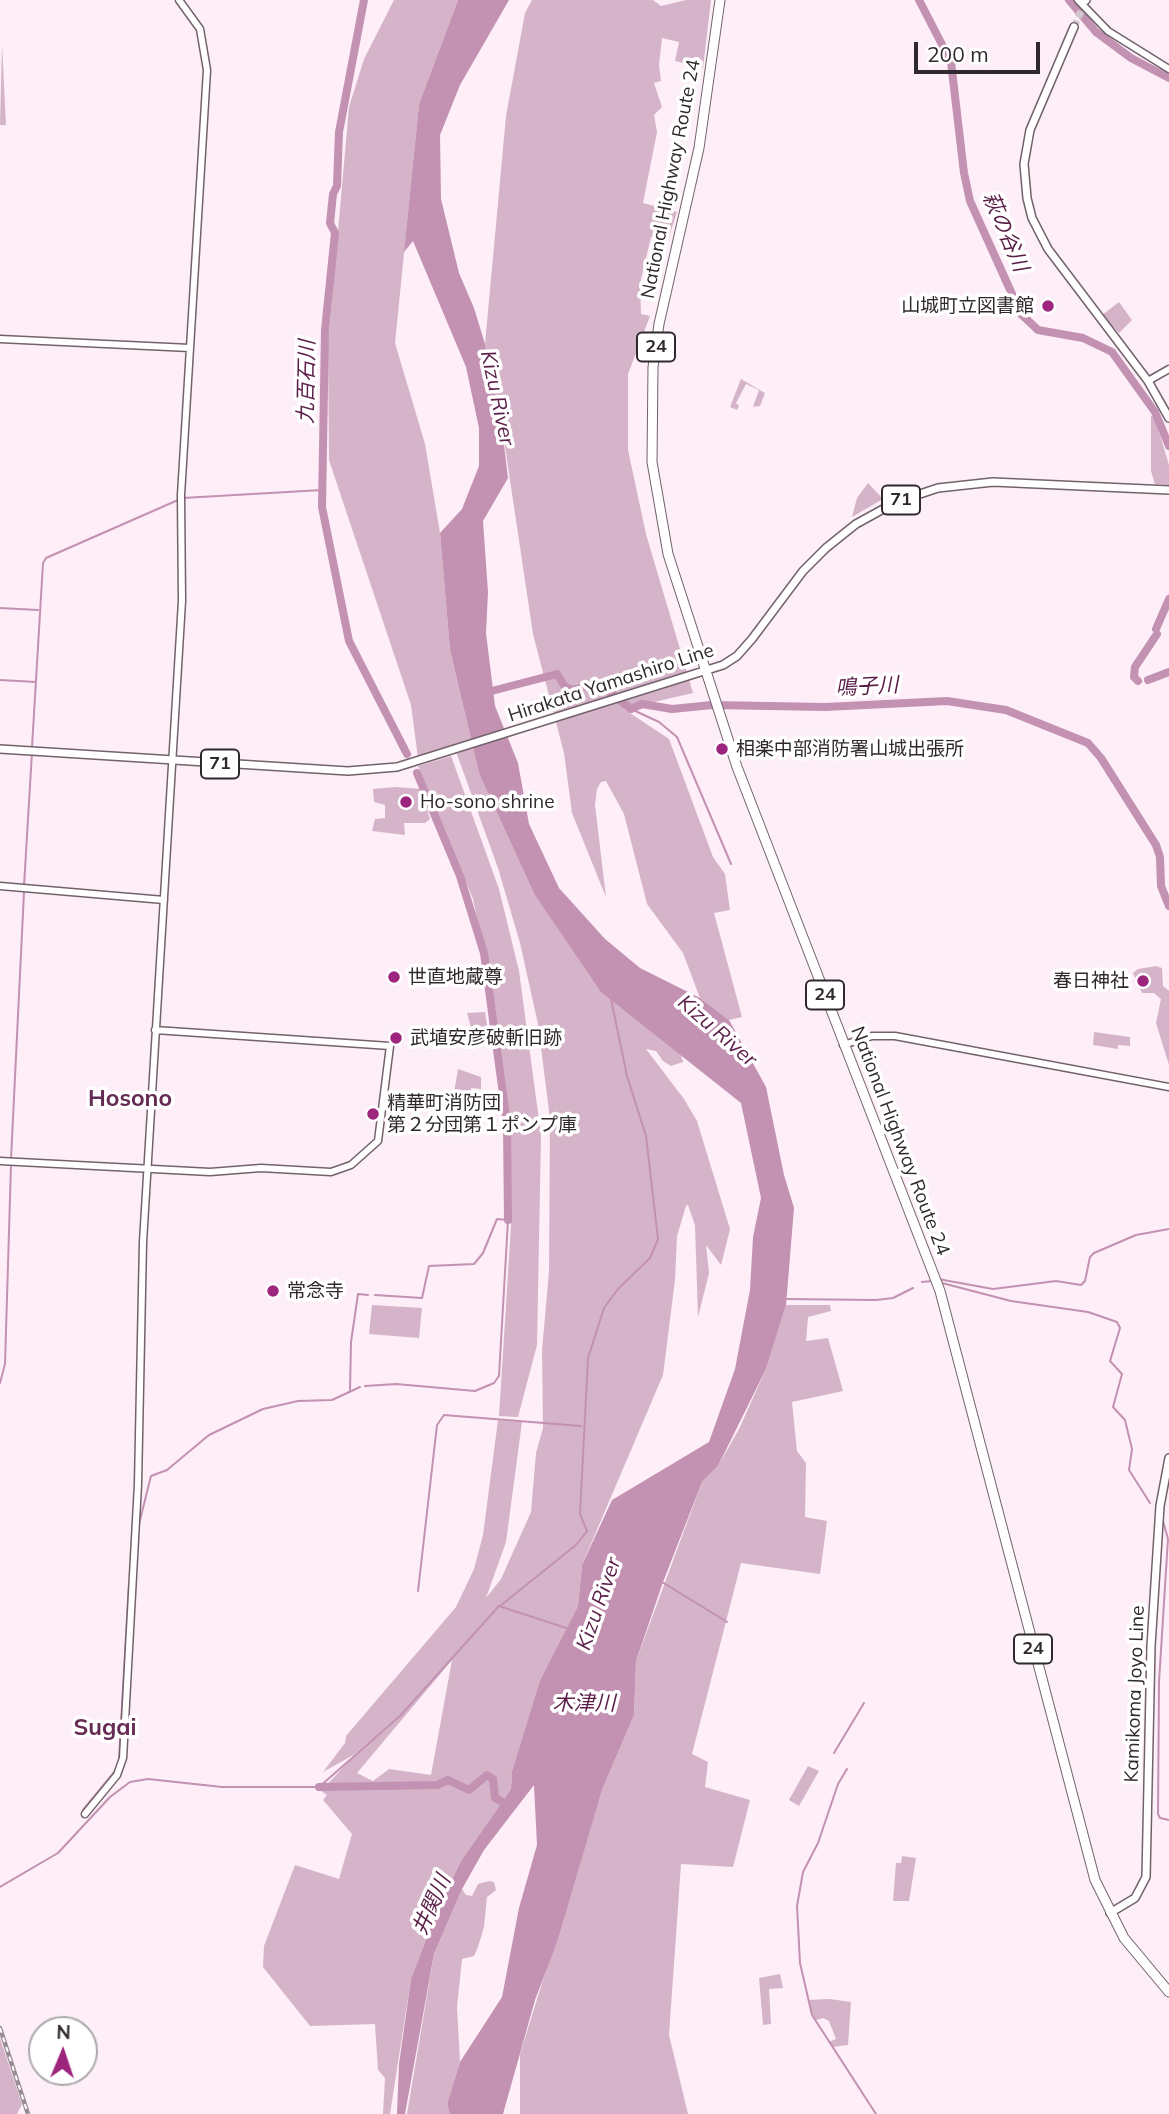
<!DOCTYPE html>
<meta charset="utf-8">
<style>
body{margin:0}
#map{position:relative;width:1169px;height:2114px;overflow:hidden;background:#fdeef7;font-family:Mulish,sans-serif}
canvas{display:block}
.north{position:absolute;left:28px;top:2016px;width:70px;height:70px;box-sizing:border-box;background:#fff;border:2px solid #aca9ab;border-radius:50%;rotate:2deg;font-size:19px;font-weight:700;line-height:28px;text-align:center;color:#2f282c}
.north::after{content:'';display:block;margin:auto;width:24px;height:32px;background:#9d257e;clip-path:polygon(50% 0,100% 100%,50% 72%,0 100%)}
.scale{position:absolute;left:914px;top:42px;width:126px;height:32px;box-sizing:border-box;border:4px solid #2f282c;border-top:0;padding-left:9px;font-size:21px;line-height:24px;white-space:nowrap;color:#2f282c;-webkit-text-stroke:5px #fff;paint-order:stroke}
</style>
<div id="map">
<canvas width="1169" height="2114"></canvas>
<div class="north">N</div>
<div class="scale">200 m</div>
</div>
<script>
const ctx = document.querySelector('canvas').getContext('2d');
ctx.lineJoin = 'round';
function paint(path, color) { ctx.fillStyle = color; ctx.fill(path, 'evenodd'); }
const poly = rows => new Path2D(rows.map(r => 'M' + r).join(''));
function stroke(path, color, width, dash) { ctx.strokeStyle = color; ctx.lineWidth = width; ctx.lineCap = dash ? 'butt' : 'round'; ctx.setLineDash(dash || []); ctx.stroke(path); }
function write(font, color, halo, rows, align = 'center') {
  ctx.font = font + ' Mulish,"Noto Sans JP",sans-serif'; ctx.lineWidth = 7; ctx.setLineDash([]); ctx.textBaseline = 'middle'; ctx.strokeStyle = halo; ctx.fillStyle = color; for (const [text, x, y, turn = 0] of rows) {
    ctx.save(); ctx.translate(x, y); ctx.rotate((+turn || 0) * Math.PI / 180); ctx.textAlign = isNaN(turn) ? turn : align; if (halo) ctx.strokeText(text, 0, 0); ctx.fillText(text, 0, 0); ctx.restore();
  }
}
paint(poly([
 [394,0,458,0,419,104,395,343,425,444,440,533,450,650,479,773,500,814,650,1029,681,1055,683,1062,671,1066,663,1061,656,1051,646,1049,684,1099,697,1121,730,1229,721,1265,706,1245,709,1273,698,1317,695,1225,688,1205,686,1206,677,1236,675,1280,663,1375,582,1565,578,1606,540,1680,512,1771,511,1789,461,1861,437,1911,411,1979,390,2114,383,2114,385,2078,378,2070,375,2024,310,2026,263,1967,264,1946,295,1865,339,1879,352,1834,323,1800,327,1795,321,1791,368,1741,355,1754,323,1772,345,1743,346,1736,456,1607,474,1569,483,1535,498,1420,522,1422,506,1542,486,1598,501,1579,531,1512,536,1453,543,1428,542,1351,549,1271,550,1119,538,1024,520,943,498,868,454,746,418,758,411,705,329,460,328,344,349,107,364,59],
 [452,1660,431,1775,389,1769,373,1781,357,1773],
 [532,0,653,0,661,6,686,0,711,0,703,68,675,61,679,42,662,38,659,65,661,81,654,83,662,107,654,115,657,132,643,203,677,212,668,240,651,237,640,284,641,314,650,316,628,374,628,450,646,534,693,693,624,709,669,739,713,857,725,874,730,910,714,913,742,1017,729,1020,700,998,683,953,647,904,624,814,606,781,601,782,597,789,595,805,606,897,572,813,564,753,533,634,501,420,485,344,506,116,525,13],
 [2,44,5,105,6,125,0,125],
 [1119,302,1132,320,1119,333,1102,315],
 [741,379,765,393,760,406,753,407,759,390,746,384,736,403,739,406,737,410,730,407],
 [1154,415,1169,465,1169,485,1155,484,1151,471,1151,416],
 [868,483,883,499,852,517,857,498],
 [451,756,499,889,519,971,541,1135,537,1345,518,1417,499,1416,511,1226,510,1131,489,973,473,899,418,766],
 [396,787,421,789,430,819,425,823,404,823,405,835,372,831,375,819,385,818,385,805,374,802,373,789],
 [1156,966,1162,968,1163,986,1169,991,1169,1065,1156,1023,1161,999,1154,993,1142,993,1133,973,1138,969],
 [485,1012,490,1044,476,1045,467,1013],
 [1094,1032,1130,1037,1130,1046,1118,1045,1118,1049,1093,1045],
 [458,1069,481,1077,481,1089,471,1088,470,1101,460,1099,460,1094,454,1092],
 [372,1305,422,1308,419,1338,369,1334],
 [786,1305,830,1305,831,1311,808,1317,806,1341,828,1338,843,1391,792,1402,797,1451,806,1463,805,1517,827,1521,820,1574,741,1563,692,1754,708,1762,705,1787,750,1800,733,1867,681,1864,669,2035,688,2114,520,2114,520,2054,602,1790,634,1715,636,1661,702,1482,718,1466,739,1429,766,1369],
 [808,1766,819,1771,799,1806,789,1800],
 [902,1856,916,1858,909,1901,893,1901,896,1863,901,1863],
 [489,1881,494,1882,496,1890,487,1897,484,1927,478,1947,474,1956,462,1959,457,2007,460,2062,447,2104,450,2114,407,2114,434,1954,462,1889,466,1895,472,1896,478,1884],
 [780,1974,783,1988,769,1989,771,2024,763,2025,759,1978],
 [830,1999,851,2002,848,2045,832,2047,828,2042,836,2039,829,2021,823,2018,816,2020,810,2009,808,2000],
 [0,2038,22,2104,17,2114,0,2114]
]), '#d5b4c9');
paint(poly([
 [458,0,509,0,460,85,440,135,441,199,459,273,474,308,485,344,501,420,508,478,483,521,488,592,486,633,495,706,518,763,529,824,559,888,605,939,640,968,700,998,729,1020,766,1087,784,1175,794,1208,786,1305,766,1369,718,1466,702,1482,663,1582,636,1661,634,1715,602,1790,557,1942,535,2000,503,2114,450,2114,447,2104,460,2062,502,1997,519,1908,537,1845,534,1785,484,1850,462,1889,434,1954,405,2114,397,2114,399,2064,411,1979,437,1911,461,1861,511,1789,512,1771,540,1680,578,1606,582,1565,612,1500,709,1442,735,1369,750,1290,753,1237,761,1198,741,1103,601,992,535,895,479,773,450,650,440,533,462,509,479,466,479,428,466,367,413,241,404,252,419,104]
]), '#c391b1');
stroke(poly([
 [183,498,322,490],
 [0,608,38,610],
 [0,680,36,682],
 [631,709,659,722,677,737,731,864],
 [32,747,43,563,46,558,178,500],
 [24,886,32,752],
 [11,1159,24,892],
 [938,1279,993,1289,1056,1281,1081,1285,1085,1281,1090,1257,1094,1253,1136,1235,1169,1229],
 [922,1282,932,1281],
 [942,1283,1011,1301,1088,1312,1117,1322,1120,1328,1110,1361,1122,1374,1113,1407,1125,1420,1132,1449,1129,1470,1150,1503],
 [784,1299,876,1300,893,1298,913,1288],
 [0,1383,5,1364,11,1165],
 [365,1386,396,1384,475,1391,494,1383,499,1376,508,1220,497,1219,483,1253,474,1264,429,1266,422,1298,375,1295],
 [350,1391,351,1342,358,1294,368,1295],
 [1163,1521,1168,1539,1159,1682,1158,1814,1160,1818,1169,1820],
 [139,1524,151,1476,167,1470,209,1435,263,1409,298,1401,332,1400,360,1387],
 [662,1582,727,1622],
 [418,1591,437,1425,444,1415,581,1426],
 [500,1606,576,1545,587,1531,580,1514,588,1358,604,1308,618,1289,650,1258,658,1239,646,1136,627,1076,611,999],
 [834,1753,864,1703],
 [119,1759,129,1584],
 [847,1769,838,1784,818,1843,803,1872,797,1906,800,1963,812,2015,876,2114],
 [83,1810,115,1771],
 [0,1887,58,1853,110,1797,130,1782,148,1779,222,1787,319,1787,400,1716,499,1606,566,1628]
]), '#c391b1', 2);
stroke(poly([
 [364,0,339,132,337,186,333,194,330,223,335,233,325,330,322,507,349,641,407,754],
 [919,0,951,62,964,173,970,201,1021,314,1038,330,1083,338,1112,352,1155,412,1169,446],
 [1069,0,1096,32,1131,58,1169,78],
 [1156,629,1169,599],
 [1148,680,1169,672],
 [1138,681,1134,677,1135,667,1157,634],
 [484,693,557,674,565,687,574,690,589,685,607,690,631,709,642,704,672,709,712,705,825,707,947,701,1006,710,1088,743,1101,758,1156,845,1160,857,1161,886,1169,906],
 [417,773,460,876,484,953,507,1124,508,1220],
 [319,1787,437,1785,448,1780,469,1790,487,1775,493,1779,495,1798,508,1805]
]), '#c391b1', 8);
stroke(poly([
 [1074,27,1085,2]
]), '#d4c6ce', 7, [7, 3.5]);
const secondary = poly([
 [1078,0,1108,31,1169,69],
 [0,339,190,348],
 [1148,381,1169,369],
 [0,886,164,900],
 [843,1045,872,1036,895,1036,1169,1087],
 [0,1161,210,1172,261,1168,331,1172,351,1165,378,1141,390,1046,155,1030],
 [85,1814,117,1775,123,1758,138,1484,143,1242,182,601,181,495,207,70,200,29,179,0]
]);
const primary = poly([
 [1085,1,1086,0],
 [1074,27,1030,130,1024,164,1027,198,1032,218,1048,249,1148,381,1169,418],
 [0,749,348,771,397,767,723,665,737,656,752,639,803,571,826,548,856,524,896,502,938,488,993,482,1169,490],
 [1110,1913,1135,1898,1146,1877,1151,1646,1160,1506,1169,1458]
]);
const highway = poly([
 [720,0,699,148,659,324,653,367,652,462,668,554,737,767,940,1291,1095,1880,1124,1938,1169,1992]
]);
stroke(secondary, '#72626c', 9);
stroke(primary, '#72626c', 10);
stroke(highway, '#72626c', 11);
stroke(secondary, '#fff', 6);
stroke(primary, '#fff', 7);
stroke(highway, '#fff', 9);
const rail = poly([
 [0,2028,28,2114]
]);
stroke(rail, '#988d94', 4.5);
stroke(rail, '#fff', 2, [5]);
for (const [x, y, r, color] of [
 [1048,306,7,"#9d257e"],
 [722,749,7,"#9d257e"],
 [406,802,7,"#9d257e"],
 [394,977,7,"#9d257e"],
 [1143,981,7,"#9d257e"],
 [396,1038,7,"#9d257e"],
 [373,1114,7,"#9d257e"],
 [273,1291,7,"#9d257e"]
]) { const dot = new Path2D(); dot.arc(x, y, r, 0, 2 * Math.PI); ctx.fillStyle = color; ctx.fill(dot); stroke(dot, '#fff', 2.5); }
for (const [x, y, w] of [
 [656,347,38],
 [901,500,38],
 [220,764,38],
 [825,995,38],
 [1033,1649,38]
]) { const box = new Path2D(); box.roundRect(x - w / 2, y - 14.5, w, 29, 5); ctx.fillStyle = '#fff'; ctx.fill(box); stroke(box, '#2f282c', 2); }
write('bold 18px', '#2f282c', null, [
 ["24",656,347],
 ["71",901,500],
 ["71",220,764],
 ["24",825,995],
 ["24",1033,1649]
]);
write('19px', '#2f282c', '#fff', [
 ["National Highway Route 24",671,179,-79],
 ["Hirakata Yamashiro Line",611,683,-18],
 ["National Highway Route 24",900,1141,69],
 ["Kamikoma Joyo Line",1135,1694,-88]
]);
write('19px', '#2f282c', '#fff', [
 ["山城町立図書館",1034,306,"right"],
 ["相楽中部消防署山城出張所",736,749],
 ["Ho-sono shrine",420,802],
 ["世直地蔵尊",408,977],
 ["春日神社",1129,981,"right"],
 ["武埴安彦破斬旧跡",410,1038],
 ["精華町消防団",387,1103],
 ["第２分団第１ポンプ庫",387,1125],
 ["常念寺",287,1291]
], 'left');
write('italic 21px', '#5a1e48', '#fff', [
 ["萩の谷川",1005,232,67],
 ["九百石川",307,382,-89],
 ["Kizu River",497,398,78],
 ["鳴子川",867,687,-3],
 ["Kizu River",717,1031,41],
 ["Kizu River",599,1604,-71],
 ["木津川",584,1704],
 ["井関川",432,1905,-66]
]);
write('bold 23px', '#662b54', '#fff', [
 ["Hosono",130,1099],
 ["Sugai",105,1728]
]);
</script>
